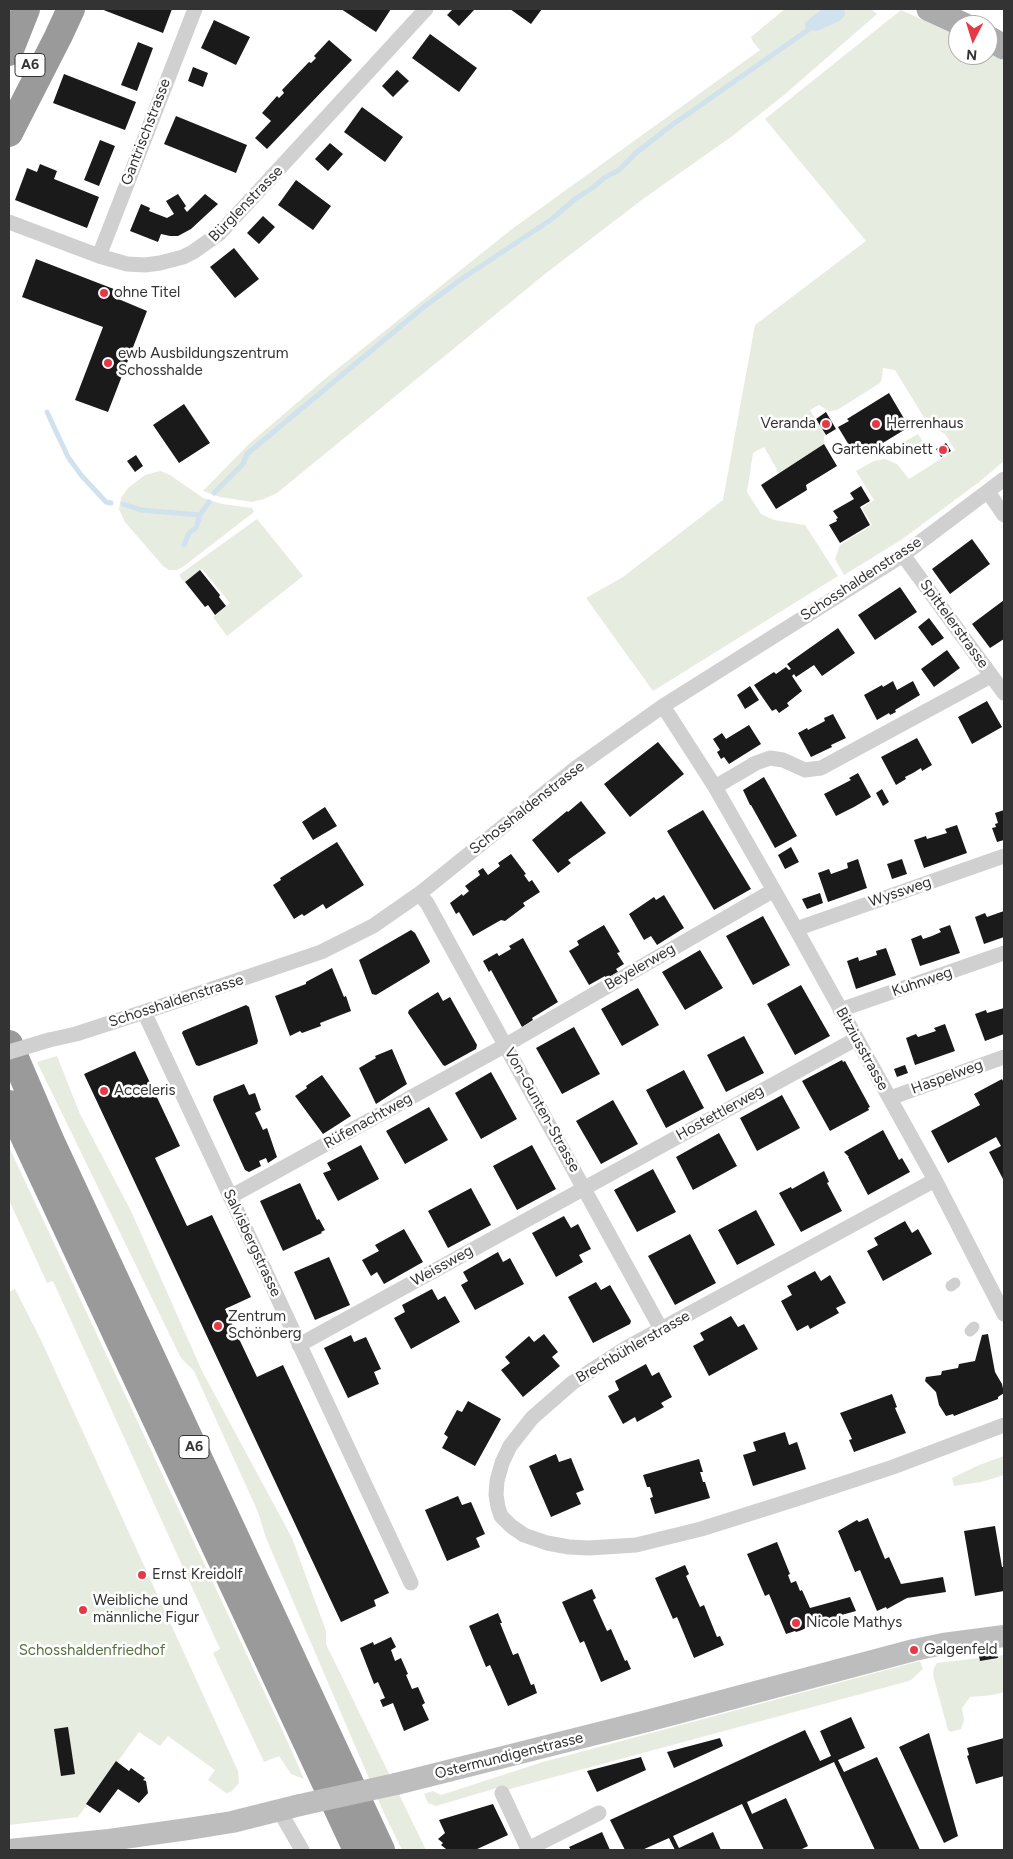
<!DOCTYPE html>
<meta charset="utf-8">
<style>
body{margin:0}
#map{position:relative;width:1013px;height:1859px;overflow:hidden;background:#fff;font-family:Figtree,sans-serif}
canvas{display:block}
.frame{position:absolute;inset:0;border:10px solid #333;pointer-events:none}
.north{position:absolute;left:948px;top:15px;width:50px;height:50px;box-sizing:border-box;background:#fff;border:1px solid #adadad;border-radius:50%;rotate:185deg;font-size:14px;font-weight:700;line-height:20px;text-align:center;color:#333}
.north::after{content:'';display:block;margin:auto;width:18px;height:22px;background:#e63946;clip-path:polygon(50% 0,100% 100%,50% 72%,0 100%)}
</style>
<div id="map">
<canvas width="1013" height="1859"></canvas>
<div class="frame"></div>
<div class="north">N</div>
</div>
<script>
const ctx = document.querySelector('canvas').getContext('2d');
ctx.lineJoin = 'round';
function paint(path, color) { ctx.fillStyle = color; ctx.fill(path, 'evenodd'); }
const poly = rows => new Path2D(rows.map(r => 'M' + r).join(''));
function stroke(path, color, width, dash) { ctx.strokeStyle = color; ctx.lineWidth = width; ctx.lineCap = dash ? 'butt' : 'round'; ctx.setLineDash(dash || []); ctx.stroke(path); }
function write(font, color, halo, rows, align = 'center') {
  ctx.font = font + ' Figtree,sans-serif'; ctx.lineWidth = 5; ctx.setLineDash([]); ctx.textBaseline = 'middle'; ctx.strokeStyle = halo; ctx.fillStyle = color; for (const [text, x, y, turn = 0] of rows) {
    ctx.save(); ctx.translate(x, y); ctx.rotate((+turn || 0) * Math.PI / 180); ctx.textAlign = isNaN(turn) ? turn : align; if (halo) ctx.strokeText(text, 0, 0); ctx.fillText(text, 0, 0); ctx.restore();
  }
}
paint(poly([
 [785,9,822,9,805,22,830,25,840,21,844,15,844,9,871,9,877,14,784,95,731,137,643,199,545,274,277,493,264,499,252,502,220,497,203,491,250,443,326,378,512,229,760,50,753,42,751,37],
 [901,10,958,36,958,55,988,55,988,52,1004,61,1004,461,979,482,901,540,844,575,835,559,840,545,872,525,862,508,874,500,856,471,874,461,885,459,897,464,909,479,955,450,945,434,928,424,895,370,883,368,882,378,880,383,837,410,829,411,819,405,810,410,825,435,824,436,824,444,779,473,764,447,753,453,747,492,761,514,774,520,805,525,838,576,653,691,586,598,623,577,723,500,755,325,866,241,765,119],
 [918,434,927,448,913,456,904,442],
 [160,471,170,475,203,498,222,504,252,508,254,512,184,566,177,570,169,570,163,566,125,522,119,509,121,498,128,488,145,475],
 [257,519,303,576,227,636,213,617,230,603,202,569,184,582,179,575],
 [57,1056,80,1114,131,1211,202,1371,292,1538,326,1631,326,1644,426,1850,402,1850,383,1811,266,1538,258,1512,194,1371,181,1358,37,1062],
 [9,1147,291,1749,304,1779,291,1774,279,1756,264,1762,213,1653,220,1649,53,1281,47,1283,9,1200],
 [15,1289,40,1338,238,1771,239,1783,231,1792,226,1793,208,1780,215,1770,168,1736,160,1746,139,1732,78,1817,9,1825,9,1292],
 [1004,1456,1004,1475,981,1482,954,1486,952,1478,979,1465],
 [1004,1655,1004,1692,993,1695,970,1697,962,1708,964,1720,961,1729,951,1732,948,1730,933,1675,934,1668,937,1663,979,1658,980,1661,998,1659,998,1656],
 [920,1661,923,1669,911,1680,905,1682,506,1790,500,1787,436,1806,428,1803,424,1794,433,1791,441,1795,543,1762]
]), '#e6ecdf');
paint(poly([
 [822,9,844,9,845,15,840,21,817,31,808,30,805,26,805,22]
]), '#cfe2ee');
stroke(poly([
 [47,412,68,457,81,475,106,502,111,503],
 [214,493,243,464,247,454,425,306,463,278,552,219,575,199,594,187,604,178,619,170,637,152,672,125,808,30],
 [123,504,141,510,200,515],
 [184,545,189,533,196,528,200,515,209,502]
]), '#cfe2ee', 5);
paint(poly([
 [101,9,172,9,163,33],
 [341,9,391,9,376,32],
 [453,9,473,9,474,10,459,26,447,15],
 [510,9,542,9,531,24],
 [214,20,250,37,236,65,201,48],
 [430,34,477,68,459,92,412,58],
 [329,40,352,60,267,149,255,138,271,121,262,113,277,96,279,98,284,93,282,90,309,62,311,63,316,58,314,56],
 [138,42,153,48,137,91,121,85],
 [193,67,208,73,203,87,188,81],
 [397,70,409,81,393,97,382,86],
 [64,74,136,102,125,130,53,103],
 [362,107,403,137,385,162,344,132],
 [176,116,247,145,236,173,164,144],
 [100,140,115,146,99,186,84,180],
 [330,143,343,154,328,171,315,159],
 [40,164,57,171,54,179,99,197,87,228,15,200,27,168,37,172],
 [296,180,331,206,313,230,278,205],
 [178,194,186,206,184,208,187,212,205,194,218,204,191,229,178,236,170,236,161,234,158,242,130,231,141,204,150,208,149,211,167,218,174,214,166,201],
 [263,216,275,227,259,244,247,233],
 [234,248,259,279,235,298,210,267],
 [36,259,119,291,116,298,147,311,108,412,75,400,103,327,22,297],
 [889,393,909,427,868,452,866,448,855,455,838,427,849,421,847,419],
 [184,404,210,443,179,463,153,425],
 [826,412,836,429,826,435,816,419],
 [946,443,951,451,941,457,936,449],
 [824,444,837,466,806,485,807,490,776,509,761,485],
 [136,455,143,466,135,472,127,461],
 [861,486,870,501,860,507,870,525,840,543,829,525,837,521,836,519,838,518,833,511,854,499,850,493],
 [972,539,990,564,950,594,932,569],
 [200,570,220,595,219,597,226,606,215,615,208,605,205,607,185,582],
 [900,587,917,612,875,640,858,615],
 [1004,600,1004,639,990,648,972,624],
 [929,618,944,638,932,646,918,627],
 [838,628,855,653,822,676,814,665,796,677,794,674,792,676,802,691,787,703,789,706,779,713,776,709,772,711,754,685,774,672,776,674,786,667,789,670,791,669,787,664],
 [947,650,960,668,934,687,921,669],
 [893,681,897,690,913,681,920,695,895,710,896,712,890,715,889,713,877,720,864,695,882,685,883,687],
 [750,686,759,700,745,709,737,695],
 [987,701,1002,727,972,744,958,717],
 [833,714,846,738,831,745,832,747,811,757,798,733,807,728,808,730,825,721,824,718],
 [749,725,761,744,729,764,724,757,721,759,717,752,720,750,713,739,722,733,726,739],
 [917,738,932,765,922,771,921,768,913,773,905,777,906,779,896,785,881,757],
 [658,742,684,774,630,817,604,784],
 [858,773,871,797,854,807,836,816,824,794,851,780,849,778],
 [764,777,797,836,775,848,751,805,750,805,743,790],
 [882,789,889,802,883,806,876,793],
 [581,801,606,833,568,860,571,863,558,873,532,840,567,811,568,812],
 [325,807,337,826,313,840,302,822],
 [703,810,751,889,714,910,667,831],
 [1004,810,1004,840,997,842,992,828,996,827,995,824,998,823,995,813],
 [957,825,967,853,924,868,914,840,926,836,927,839,947,833,945,829],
 [337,842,364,885,326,909,323,904,304,916,302,914,294,919,273,885,281,880,280,878],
 [791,847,799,862,785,869,778,855],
 [511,854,526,874,524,875,529,882,532,880,540,892,523,903,525,906,505,921,501,920,473,936,459,912,456,914,450,903,462,894,463,896,469,891,465,886,480,875,478,871,483,868,488,875,500,866,498,863],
 [858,859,867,888,828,902,818,873,829,869,831,874,848,868,847,863],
 [902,859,907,874,892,879,887,864],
 [820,893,823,903,807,909,802,899],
 [664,895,684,928,657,945,651,936,644,940,629,914,654,897,656,900],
 [1004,911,1004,937,984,944,975,917,985,913,987,917],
 [763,916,790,965,753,985,726,936],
 [604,925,620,952,617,953,624,964,616,969,618,972,606,979,605,976,589,985,569,951,579,945,577,941],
 [950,925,960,953,920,966,911,939,921,935,923,939,932,936,941,932,939,929],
 [411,930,415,933,430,961,429,963,376,995,372,994,359,960],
 [523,938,558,1002,532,1018,533,1020,522,1027,491,970,489,972,483,961,497,953,499,956,511,949,509,946],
 [886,948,896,975,856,989,847,961,858,957,859,961,877,955,876,951],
 [700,950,723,988,685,1010,662,972],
 [332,968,344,997,346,996,351,1011,320,1023,321,1026,302,1033,300,1031,290,1036,275,996,306,984,306,982],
 [801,985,830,1036,795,1055,767,1004],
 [638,988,659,1025,622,1046,601,1009],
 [438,992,443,1001,450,997,477,1045,476,1049,445,1066,443,1065,408,1013,409,1010],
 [246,1005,249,1007,258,1041,257,1044,199,1066,196,1065,182,1033,183,1031],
 [1004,1008,1004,1034,985,1041,975,1014,986,1010,987,1013],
 [945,1024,955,1051,915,1065,906,1038,916,1034,918,1037,936,1031,934,1028],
 [574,1027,600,1074,562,1094,536,1048],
 [744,1036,764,1073,726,1092,707,1055],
 [392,1049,407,1084,376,1104,359,1068,376,1058,375,1056],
 [135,1051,180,1146,155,1158,187,1226,212,1215,251,1297,225,1309,257,1377,283,1365,389,1593,374,1600,376,1606,341,1622,84,1074],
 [842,1060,843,1062,845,1061,870,1107,868,1108,869,1110,830,1131,802,1081],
 [905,1065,908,1073,897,1077,894,1069],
 [684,1070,704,1108,666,1128,646,1090],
 [491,1072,517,1119,481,1139,455,1093],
 [322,1075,351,1116,323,1134,295,1096,307,1088,306,1086],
 [1002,1079,1004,1083,1004,1181,989,1152,1001,1146,996,1137,948,1163,931,1131,980,1105,974,1094],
 [244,1084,249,1095,255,1093,261,1110,255,1113,263,1130,267,1128,277,1157,268,1163,266,1158,259,1161,261,1166,249,1172,245,1170,213,1100,214,1096],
 [782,1095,800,1128,757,1151,740,1118],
 [613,1100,638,1144,601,1164,576,1121],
 [429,1107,448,1140,405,1164,386,1131],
 [883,1130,899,1160,902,1158,910,1172,868,1195,848,1157,849,1157,844,1152],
 [719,1133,737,1166,693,1190,676,1157],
 [361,1145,379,1179,338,1201,323,1173,331,1170,327,1163],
 [532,1145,556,1189,517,1210,493,1166],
 [653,1169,676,1212,637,1232,614,1190],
 [824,1171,829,1182,827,1183,842,1211,801,1232,779,1193,791,1187,792,1189],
 [300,1183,317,1220,319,1219,325,1230,321,1232,322,1233,283,1251,260,1201],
 [471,1188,491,1225,448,1248,428,1211],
 [756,1210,775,1245,737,1265,718,1230],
 [564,1216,571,1228,578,1224,591,1249,579,1255,583,1262,556,1277,532,1233],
 [905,1221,912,1233,918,1229,932,1254,883,1281,867,1251,878,1245,874,1238],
 [404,1229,423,1262,384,1284,377,1272,371,1276,362,1260,379,1251,375,1245],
 [690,1234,716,1283,675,1305,648,1256],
 [498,1252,503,1262,510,1258,524,1284,475,1310,461,1285,468,1281,463,1272],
 [329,1257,350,1305,315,1320,294,1272],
 [815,1271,821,1281,830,1275,846,1303,836,1308,839,1313,810,1329,808,1325,797,1331,781,1301,792,1295,787,1286],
 [596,1282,601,1290,610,1285,631,1321,630,1324,593,1343,568,1297],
 [432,1289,438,1300,445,1296,460,1322,411,1349,394,1318,405,1312,402,1305],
 [731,1316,738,1327,744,1324,758,1349,709,1376,693,1346,704,1340,700,1333],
 [544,1334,558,1352,552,1357,560,1366,523,1397,501,1370,510,1363,505,1357,529,1336,534,1342],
 [988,1334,995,1372,1002,1384,1004,1393,998,1397,998,1399,954,1416,953,1414,946,1416,939,1405,936,1392,925,1381,926,1377,941,1375,942,1371,958,1368,959,1364,975,1361,982,1335],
 [351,1335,354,1342,366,1337,381,1369,374,1372,379,1384,348,1398,324,1348],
 [646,1364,652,1376,659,1372,672,1397,661,1403,664,1407,637,1422,635,1417,623,1424,608,1396,619,1390,615,1381],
 [892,1394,897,1407,895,1408,906,1433,854,1452,849,1440,852,1439,840,1413],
 [468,1401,501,1419,475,1466,442,1448,448,1437,444,1434,457,1410,462,1412],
 [785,1432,789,1445,797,1442,806,1469,753,1486,743,1455,756,1451,753,1442],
 [556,1454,559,1462,571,1458,584,1490,576,1493,581,1504,551,1517,529,1466],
 [699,1459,703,1472,700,1472,703,1482,705,1482,710,1498,655,1514,650,1498,653,1497,650,1487,647,1487,643,1475],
 [458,1496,462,1505,471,1502,485,1534,476,1538,480,1547,447,1561,425,1510],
 [868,1518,885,1559,889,1557,901,1584,943,1577,946,1592,907,1598,887,1609,886,1607,877,1611,860,1570,855,1572,838,1531,857,1520,859,1522],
 [995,1526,1002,1567,1004,1567,1004,1591,975,1596,964,1531],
 [777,1542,790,1574,788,1575,791,1583,796,1581,800,1591,802,1590,810,1608,850,1597,856,1611,816,1622,802,1630,796,1632,795,1631,786,1634,769,1594,765,1596,747,1554],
 [685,1565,689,1574,686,1576,700,1607,704,1605,717,1637,720,1636,724,1645,694,1658,677,1617,673,1619,655,1578],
 [592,1589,596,1598,593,1600,607,1631,611,1629,625,1661,627,1660,631,1669,601,1682,584,1641,580,1643,562,1602],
 [498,1613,502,1623,500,1623,513,1655,518,1653,531,1685,534,1684,537,1693,508,1706,490,1665,486,1667,469,1626],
 [391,1637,396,1647,391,1650,395,1661,401,1658,408,1674,406,1675,412,1689,418,1687,425,1703,422,1705,429,1720,404,1731,393,1703,383,1707,380,1700,385,1698,378,1682,374,1684,360,1648,373,1642,374,1645],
 [997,1653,998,1658,980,1661,979,1656],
 [851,1717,865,1748,838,1760,844,1772,877,1757,920,1850,875,1850,834,1762,747,1802,752,1814,786,1798,808,1846,800,1850,764,1850,742,1804,673,1836,679,1848,713,1832,721,1850,675,1850,669,1838,642,1850,625,1850,610,1820,805,1730,820,1761,831,1756,820,1731],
 [68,1727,75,1774,61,1776,54,1729],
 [929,1733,958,1836,944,1843,899,1747],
 [720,1738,723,1746,674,1768,667,1752],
 [1004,1738,1004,1776,976,1784,967,1756,969,1755,967,1748],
 [641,1757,646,1770,597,1792,587,1771],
 [116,1761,129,1771,131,1768,145,1778,143,1780,146,1781,148,1793,139,1803,118,1789,100,1813,86,1804],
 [493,1804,508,1835,475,1850,444,1850,446,1849,441,1845,443,1843,438,1839,445,1833,439,1820],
 [602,1832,610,1850,571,1850,569,1847]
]), '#1a1a1a');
stroke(poly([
 [951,1286,955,1283],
 [970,1331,974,1327]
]), '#d0d0d0', 11);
stroke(poly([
 [9,222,99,256,127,264,145,265,160,263,183,257,193,252,220,233,426,9],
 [99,256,195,9],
 [988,492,1004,515],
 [903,555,1004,693],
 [663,706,715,787,796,929,935,1180,1004,1314],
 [715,787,756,763,770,758,783,760,805,770,821,768,991,676],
 [419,894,427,903,661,1329],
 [796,929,1004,856],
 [840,1010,1004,953],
 [144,1012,411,1583],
 [49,1040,76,1034,144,1012,321,952,373,926,419,894,577,767,663,706,903,555,1004,479],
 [890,1098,1004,1057],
 [935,1180,626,1348,572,1383,532,1418,510,1446,502,1463,497,1481,496,1495,498,1507,501,1516,511,1526,524,1535,547,1543,569,1547,589,1548,636,1545,701,1529,796,1499,893,1467,1004,1425],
 [230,1197,506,1045,774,890],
 [299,1345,856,1039],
 [502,1793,528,1849,599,1813],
 [279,1810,302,1850]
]), '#d0d0d0', 15);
stroke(poly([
 [396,1784,643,1722,914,1650,943,1644,1004,1636],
 [9,1850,109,1840,188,1829,232,1822,300,1805]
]), '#bdbdbd', 22);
stroke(poly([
 [929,9,964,25],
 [988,38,1004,47]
]), '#ababab', 25);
stroke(poly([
 [9,52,26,9],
 [9,133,58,37,71,9],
 [9,1044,51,1142,381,1850],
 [9,1104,357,1850]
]), '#9a9a9a', 28);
stroke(poly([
 [9,1052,49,1040]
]), '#d0d0d0', 15);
stroke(poly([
 [300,1805,396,1784]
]), '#bdbdbd', 22);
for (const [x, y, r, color] of [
 [104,293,5,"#e63946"],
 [108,363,5,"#e63946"],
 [826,424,5,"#e63946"],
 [876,424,5,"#e63946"],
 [943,450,5,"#e63946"],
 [104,1091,5,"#e63946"],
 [218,1326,5,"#e63946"],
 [142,1575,5,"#e63946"],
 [83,1610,5,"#e63946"],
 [796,1623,5,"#e63946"],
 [914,1650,5,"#e63946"]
]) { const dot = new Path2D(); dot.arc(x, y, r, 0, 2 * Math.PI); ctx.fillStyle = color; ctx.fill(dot); stroke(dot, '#fff', 2); }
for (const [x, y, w] of [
 [30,65,30],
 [194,1447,30]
]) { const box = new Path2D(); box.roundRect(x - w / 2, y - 11.5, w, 23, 4); ctx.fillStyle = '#fff'; ctx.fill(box); stroke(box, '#333', 1); }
write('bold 14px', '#333', null, [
 ["A6",30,65],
 ["A6",194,1447]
]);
write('15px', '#333', '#fff', [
 ["Gantrischstrasse",146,132,-69],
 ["Bürglenstrasse",246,204,-46],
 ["Schosshaldenstrasse",861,579,-33],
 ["Spittelerstrasse",954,624,54],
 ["Schosshaldenstrasse",527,808,-38],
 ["Wyssweg",900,892,-19],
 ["Beyelerweg",640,967,-30],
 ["Kuhnweg",922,982,-19],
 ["Schosshaldenstrasse",176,1001,-18],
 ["Bitziusstrasse",862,1049,61],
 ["Haspelweg",947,1077,-20],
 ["Von-Gunten-Strasse",542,1110,61],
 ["Hostettlerweg",720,1113,-29],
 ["Rüfenachtweg",368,1121,-29],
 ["Salvisbergstrasse",252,1243,65],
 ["Weissweg",442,1266,-29],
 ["Brechbühlerstrasse",633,1347,-30],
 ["Ostermundigenstrasse",509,1756,-14]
]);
write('15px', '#333', '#fff', [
 ["ohne Titel",114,293],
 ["ewb Ausbildungszentrum",118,354],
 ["Schosshalde",118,371],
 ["Veranda",816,424,"right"],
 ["Herrenhaus",886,424],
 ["Gartenkabinett",933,450,"right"],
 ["Acceleris",114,1091],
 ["Zentrum",228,1317],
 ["Schönberg",228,1334],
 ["Ernst Kreidolf",152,1575],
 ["Weibliche und",93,1601],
 ["männliche Figur",93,1618],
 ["Nicole Mathys",806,1623],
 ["Galgenfeld",924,1650]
], 'left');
write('15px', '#56703f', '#fff', [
 ["Schosshaldenfriedhof",92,1651]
]);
</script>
